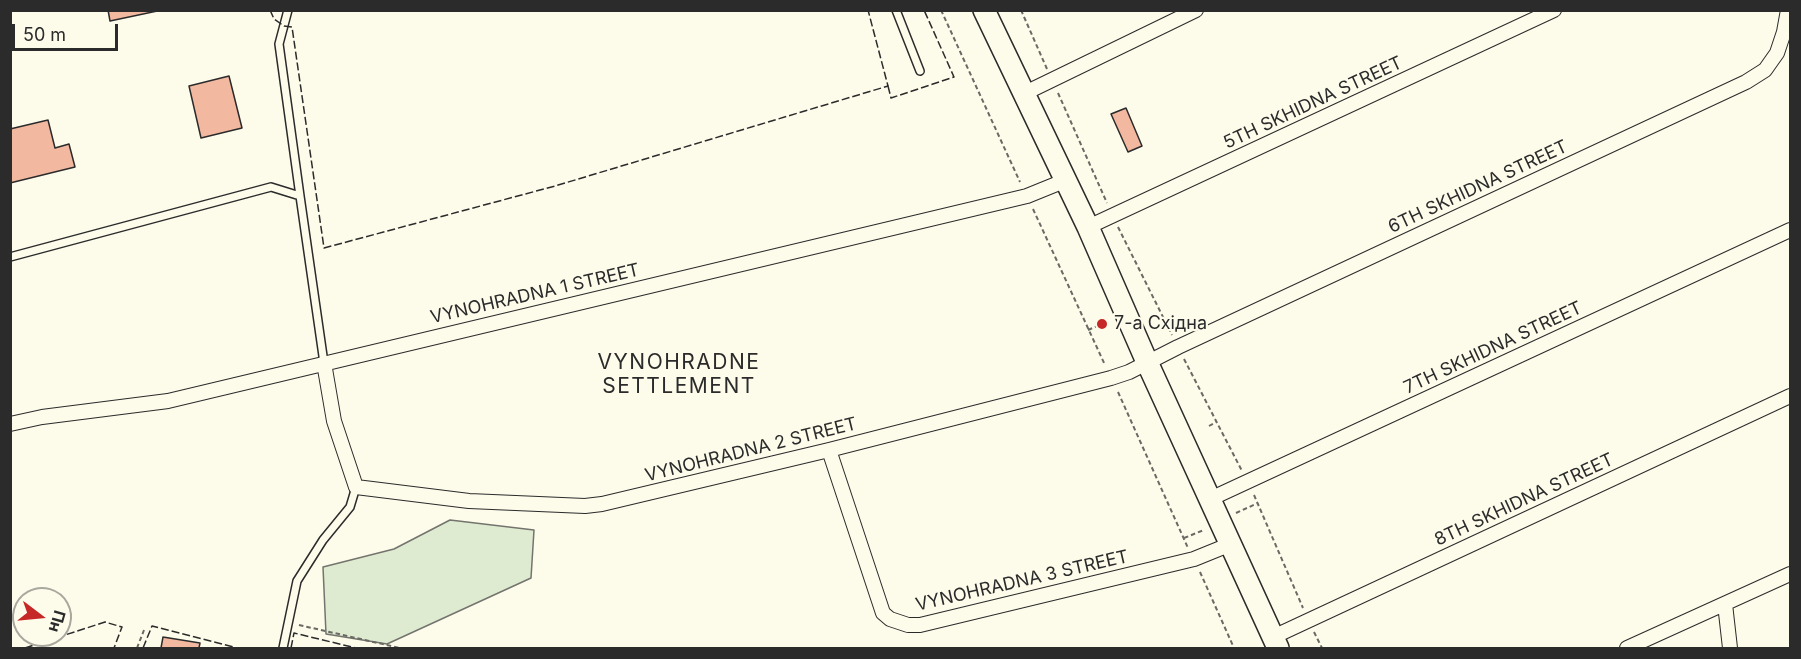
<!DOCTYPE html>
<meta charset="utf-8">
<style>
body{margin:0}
#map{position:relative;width:1801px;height:659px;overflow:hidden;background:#fdfbea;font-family:Inter,sans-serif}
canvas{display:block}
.frame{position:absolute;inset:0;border:12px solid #2b2b2b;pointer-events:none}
.north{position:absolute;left:12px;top:587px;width:60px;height:60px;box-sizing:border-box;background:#fdfbea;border:2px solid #a9a89e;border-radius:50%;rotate:106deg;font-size:16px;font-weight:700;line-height:24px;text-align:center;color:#2b2b2b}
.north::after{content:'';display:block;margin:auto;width:21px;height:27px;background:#c62828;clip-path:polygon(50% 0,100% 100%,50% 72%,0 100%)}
.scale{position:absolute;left:12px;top:24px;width:106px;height:27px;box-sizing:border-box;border:3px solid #2b2b2b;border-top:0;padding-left:8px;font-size:18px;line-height:21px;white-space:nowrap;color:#2b2b2b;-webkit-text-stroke:4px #fdfbea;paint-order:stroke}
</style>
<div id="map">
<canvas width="1801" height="659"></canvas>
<div class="frame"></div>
<div class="north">Пн</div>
<div class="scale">50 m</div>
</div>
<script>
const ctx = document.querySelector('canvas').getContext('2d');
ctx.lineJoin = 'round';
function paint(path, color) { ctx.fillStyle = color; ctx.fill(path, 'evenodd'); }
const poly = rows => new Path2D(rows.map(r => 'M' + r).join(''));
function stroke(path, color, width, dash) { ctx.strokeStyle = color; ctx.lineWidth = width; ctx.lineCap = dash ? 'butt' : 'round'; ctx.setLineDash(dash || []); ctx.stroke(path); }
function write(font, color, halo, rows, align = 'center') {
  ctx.font = font + ' Inter,sans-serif'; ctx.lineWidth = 4.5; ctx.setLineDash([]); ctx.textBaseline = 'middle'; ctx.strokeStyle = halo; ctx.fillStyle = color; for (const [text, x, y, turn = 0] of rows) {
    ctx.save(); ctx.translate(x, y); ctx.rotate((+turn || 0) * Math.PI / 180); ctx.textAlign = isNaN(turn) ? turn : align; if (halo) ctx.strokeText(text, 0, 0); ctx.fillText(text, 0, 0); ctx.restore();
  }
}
const green = poly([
 [450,520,534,530,531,578,387,644,326,634,323,567,394,549,450,520]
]);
paint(green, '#deebd1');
stroke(green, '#74746e', 1.5);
const building = poly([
 [108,10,162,10,110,21,108,10],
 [229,76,242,128,201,138,189,86,229,76],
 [1126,108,1142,146,1128,152,1111,114,1126,108],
 [48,120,55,148,69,144,75,167,10,183,10,129,48,120],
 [163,637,200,643,199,648,161,648,163,637]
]);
paint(building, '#f2b8a0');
stroke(building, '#2b2b2b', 1.5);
const lane = poly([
 [288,10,279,44,300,196],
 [896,10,920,71],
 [10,257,271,187,300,196,324,363],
 [283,648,297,581,323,540,350,507,356,487]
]);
const street = poly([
 [1023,94,1196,10],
 [1088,227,1554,10],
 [324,363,334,421,356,487,469,501,585,506,602,504,829,450,1111,378,1129,372,1178,347,1746,82,1765,70,1777,53,1784,32,1788,10],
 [10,424,42,417,168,401,1027,196,1064,181],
 [829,450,883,613,890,619,908,625,920,625,1194,559,1231,544],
 [1210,499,1790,230],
 [1725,604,1730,648],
 [1273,637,1790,396],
 [1627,648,1790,574]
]);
const primary = poly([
 [984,10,1088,227,1147,362,1278,648]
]);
stroke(lane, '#2b2b2b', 10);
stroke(street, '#2b2b2b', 16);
stroke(primary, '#2b2b2b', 24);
stroke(poly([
 [941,10,1020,182],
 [1021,10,1047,69],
 [1058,93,1107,203],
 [1033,209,1105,365],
 [1118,227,1172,335],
 [1088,330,1102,324],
 [1184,359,1242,471],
 [1118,392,1188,548],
 [1209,426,1216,422],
 [1254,495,1303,608],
 [1236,513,1258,503],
 [1184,538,1204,530],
 [1200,572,1234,648],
 [299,625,400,648],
 [1314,632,1322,648],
 [137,648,144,630]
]), '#6a6964', 2, [4.5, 3]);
stroke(lane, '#fdfbea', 7);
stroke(street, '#fdfbea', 14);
stroke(primary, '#fdfbea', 21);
stroke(poly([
 [270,10,274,19,284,26,292,27,324,248,555,186,888,86,868,10],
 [888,86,891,98,954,77,924,10],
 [25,648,105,622,122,627,114,648],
 [143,648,152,626,234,647,233,648],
 [291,648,294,633,356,648]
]), '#2b2b2b', 1.5, [8, 3]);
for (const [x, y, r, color] of [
 [1102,324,6,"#c62828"]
]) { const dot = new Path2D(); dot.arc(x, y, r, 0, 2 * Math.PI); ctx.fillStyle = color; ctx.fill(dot); stroke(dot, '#fdfbea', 2); }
write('18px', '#2b2b2b', '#fdfbea', [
 ["5TH SKHIDNA STREET",1313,103,-25],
 ["6TH SKHIDNA STREET",1478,187,-25],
 ["VYNOHRADNA 1 STREET",535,294,-13],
 ["7TH SKHIDNA STREET",1493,348,-25],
 ["VYNOHRADNA 2 STREET",751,450,-14],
 ["8TH SKHIDNA STREET",1524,500,-25],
 ["VYNOHRADNA 3 STREET",1022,581,-13]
]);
write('18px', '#2b2b2b', '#fdfbea', [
 ["7-а Східна",1114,324]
], 'left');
ctx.letterSpacing = '1.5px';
write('21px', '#2b2b2b', '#fdfbea', [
 ["VYNOHRADNE",679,363],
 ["SETTLEMENT",679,387]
]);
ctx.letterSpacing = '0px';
</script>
